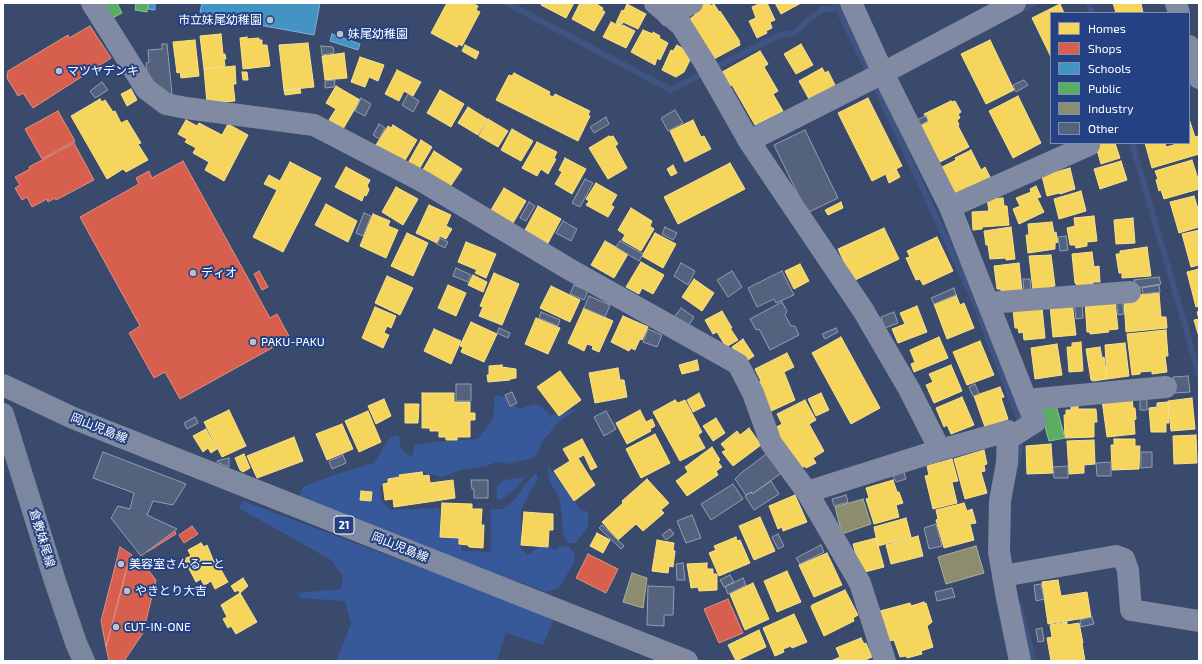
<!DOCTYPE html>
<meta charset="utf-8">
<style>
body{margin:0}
#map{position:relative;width:1202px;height:664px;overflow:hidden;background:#3a4a6d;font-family:"Exo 2",sans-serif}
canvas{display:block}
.frame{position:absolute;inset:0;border:4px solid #fff;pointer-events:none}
.legend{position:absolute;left:1050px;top:12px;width:140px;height:132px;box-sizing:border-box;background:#244283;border:1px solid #7c8eb5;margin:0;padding:5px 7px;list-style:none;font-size:12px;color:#fff}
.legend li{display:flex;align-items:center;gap:8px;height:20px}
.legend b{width:20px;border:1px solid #7c8eb5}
</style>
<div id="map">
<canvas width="1202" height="664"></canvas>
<div class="frame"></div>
<ul class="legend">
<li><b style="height:11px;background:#f6d55c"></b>Homes</li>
<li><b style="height:11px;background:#d6604d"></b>Shops</li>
<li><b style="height:11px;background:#4393c3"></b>Schools</li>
<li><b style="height:11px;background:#5aae61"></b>Public</li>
<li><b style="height:11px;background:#8c8c6e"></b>Industry</li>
<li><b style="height:11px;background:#55627e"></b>Other</li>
</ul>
</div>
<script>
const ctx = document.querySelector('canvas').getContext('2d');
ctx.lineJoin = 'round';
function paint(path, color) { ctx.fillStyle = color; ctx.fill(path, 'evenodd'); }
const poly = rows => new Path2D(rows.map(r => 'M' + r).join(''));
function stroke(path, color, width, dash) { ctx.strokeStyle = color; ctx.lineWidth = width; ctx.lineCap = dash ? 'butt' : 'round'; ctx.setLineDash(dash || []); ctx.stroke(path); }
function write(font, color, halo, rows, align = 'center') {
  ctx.font = font + ' "Exo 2","Noto Sans JP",sans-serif'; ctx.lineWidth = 4; ctx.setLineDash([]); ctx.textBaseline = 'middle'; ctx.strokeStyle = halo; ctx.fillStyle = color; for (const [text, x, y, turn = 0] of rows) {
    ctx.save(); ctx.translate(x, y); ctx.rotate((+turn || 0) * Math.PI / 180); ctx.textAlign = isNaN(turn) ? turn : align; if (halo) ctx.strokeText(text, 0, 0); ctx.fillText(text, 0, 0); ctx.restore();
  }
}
paint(poly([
 [495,395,509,398,518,409,537,404,550,415,562,414,578,408,557,423,543,441,534,458,507,464,497,462,486,466,458,471,442,477,422,472,387,479,380,487,381,501,390,510,439,508,442,537,459,538,462,551,491,552,491,509,503,509,516,498,525,485,536,473,538,478,521,509,521,549,528,555,540,546,548,545,555,551,560,547,568,546,574,553,575,561,559,588,546,592,298,498,303,487,334,475,374,463,390,437,399,436,401,449,412,458,415,445,433,442,478,439,493,419],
 [548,466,580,509,588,512,588,526,576,543,568,543,563,535,562,515,559,497,549,480],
 [524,477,521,483,508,495,499,501,497,497,497,486,505,480],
 [243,501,554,618,543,645,506,633,497,661,336,661,351,624,345,601,301,598,297,593,341,589,343,577,331,560,239,508]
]), '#385999');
const homes = poly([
 [447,3,472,3,478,6,476,10,480,12,462,46,459,44,457,47,431,33,447,3],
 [542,3,574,3,566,18,541,5,542,3],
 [580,3,595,3,603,8,602,10,605,12,594,31,572,19,580,3],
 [705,3,709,3,711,6,714,4,719,12,720,11,739,40,740,45,712,60,687,21,695,15,693,11,705,3],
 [761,3,767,3,775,20,770,22,772,28,766,31,767,33,757,38,749,21,756,18,752,7,761,3],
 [775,3,801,3,781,14,775,3],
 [1113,3,1141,3,1143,13,1116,13,1113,3],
 [627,4,646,14,638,29,623,22,621,26,616,23,622,10,624,11,627,4],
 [1060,4,1064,13,1051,13,1051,57,1032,18,1060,4],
 [611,22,622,27,623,25,635,31,626,48,603,37,611,22],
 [643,30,653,34,653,32,660,36,659,38,668,43,660,60,657,58,655,65,631,52,643,30],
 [221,34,223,54,225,54,226,59,224,59,225,66,204,69,200,36,221,34],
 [247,37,247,39,259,38,259,40,262,40,262,45,267,45,270,66,243,69,240,38,247,37],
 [195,40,199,76,181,78,180,72,177,73,173,42,195,40],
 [990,40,1014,90,986,104,961,54,990,40],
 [308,43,314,87,284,90,279,45,308,43],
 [801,44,813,65,796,74,784,54,801,44],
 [465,45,479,52,476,59,462,51,465,45],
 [677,45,689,52,691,58,684,72,676,77,662,70,671,50,673,51,677,45],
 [760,51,768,64,764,67,778,91,773,94,783,111,755,125,732,85,729,86,722,72,760,51],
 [344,53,347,78,325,80,322,56,344,53],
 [360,57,384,65,378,81,369,77,365,87,351,82,360,57],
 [235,66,236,84,233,84,235,101,207,103,204,69,235,66],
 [822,68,825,73,828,71,835,85,809,99,799,81,822,68],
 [397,70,421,82,413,96,404,91,399,101,385,94,397,70],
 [242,72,247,72,248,80,243,80,242,72],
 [514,73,550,92,549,95,553,97,555,94,590,111,588,115,590,116,578,141,496,100,509,75,512,76,514,73],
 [336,86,360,100,343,129,329,120,336,109,326,103,336,86],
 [131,89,137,100,127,106,121,94,131,89],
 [300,89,301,93,285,95,284,90,300,89],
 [440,90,464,104,451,127,427,113,440,90],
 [1018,96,1041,143,1013,158,989,111,1018,96],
 [868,98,902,166,872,181,838,113,868,98],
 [100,99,102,102,105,100,113,112,115,111,121,123,127,120,141,143,138,144,148,160,126,172,123,169,107,179,71,116,100,99],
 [951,101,952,102,955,101,961,112,958,114,960,118,957,120,959,125,958,126,969,147,940,162,935,152,931,154,919,126,928,121,924,114,951,101],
 [468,107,487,119,478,135,458,123,468,107],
 [488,119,508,131,498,147,479,136,488,119],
 [186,120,197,126,199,123,222,135,228,124,248,135,224,181,205,170,209,162,193,153,196,148,185,142,187,139,178,134,186,120],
 [693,120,701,137,704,136,711,149,685,162,670,131,693,120],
 [1190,122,1195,137,1199,136,1199,154,1152,168,1145,143,1165,143,1166,147,1174,145,1174,143,1189,143,1190,122],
 [393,125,417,140,404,162,376,145,388,126,391,128,393,125],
 [512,129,533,141,521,161,501,150,512,129],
 [609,136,610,137,613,136,618,144,615,146,627,168,608,179,589,148,609,136],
 [421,140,432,147,418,171,407,165,421,140],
 [537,142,557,152,554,158,556,159,548,174,541,169,537,176,522,168,537,142],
 [1095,143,1115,143,1120,158,1101,164,1095,143],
 [971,150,981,170,985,167,992,181,956,198,940,168,956,160,955,158,971,150],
 [434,151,462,169,448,190,421,173,434,151],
 [565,158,586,169,572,194,555,184,562,172,559,170,565,158],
 [1192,160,1199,182,1199,189,1164,199,1161,190,1159,191,1156,180,1158,179,1155,171,1192,160],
 [1121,161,1127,180,1100,189,1094,169,1121,161],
 [290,162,321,178,283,252,253,237,277,190,264,184,269,175,280,181,290,162],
 [730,163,745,189,678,224,664,197,730,163],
 [673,165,677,173,671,176,667,169,673,165],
 [346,167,370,180,367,186,368,187,369,190,366,196,364,195,362,201,335,187,346,167],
 [1070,168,1075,189,1060,194,1059,193,1047,196,1042,176,1070,168],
 [896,169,900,177,889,183,886,175,896,169],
 [596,183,617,195,611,205,614,207,608,217,586,205,589,201,586,199,596,183],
 [1036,186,1041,197,1037,198,1044,212,1019,224,1013,209,1020,206,1016,198,1031,192,1030,189,1036,186],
 [396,187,418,199,403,225,382,212,396,187],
 [504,188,526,201,513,223,491,210,504,188],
 [1081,191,1086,211,1059,219,1054,199,1081,191],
 [1194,196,1198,209,1199,209,1199,227,1179,233,1170,202,1194,196],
 [1003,198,1004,206,1007,206,1009,225,982,227,982,229,973,230,972,212,989,211,987,199,1003,198],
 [841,202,843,208,828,215,825,210,841,202],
 [326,204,357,221,348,242,315,225,326,204],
 [429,205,451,215,446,226,452,229,446,239,440,236,437,243,416,233,429,205],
 [538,206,561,219,547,245,524,232,538,206],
 [631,208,652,221,650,226,654,229,641,251,622,240,625,235,618,230,631,208],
 [373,214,390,221,388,226,398,230,386,258,360,246,373,214],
 [1094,216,1097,241,1087,242,1087,246,1076,248,1075,245,1070,245,1067,228,1075,226,1074,218,1094,216],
 [1133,218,1135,243,1116,244,1114,220,1133,218],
 [1052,222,1054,233,1056,232,1058,242,1055,243,1055,249,1028,253,1026,235,1029,235,1028,224,1052,222],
 [1011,227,1015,259,1006,260,1006,258,990,259,988,245,986,245,984,231,1011,227],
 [884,228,899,259,853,281,838,249,884,228],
 [1199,230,1199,265,1191,267,1182,234,1199,230],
 [407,233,428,243,413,276,391,266,407,233],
 [655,233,676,244,663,268,642,256,655,233],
 [937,237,953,271,923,285,920,279,916,280,906,258,910,257,907,251,937,237],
 [605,241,628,254,614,278,591,265,605,241],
 [466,242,496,254,486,278,475,273,477,270,458,262,466,242],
 [1147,247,1151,276,1122,278,1122,273,1119,273,1116,254,1120,254,1120,251,1147,247],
 [1092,252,1094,267,1099,266,1100,282,1093,282,1093,284,1078,286,1075,283,1072,254,1092,252],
 [1051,255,1055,286,1053,286,1053,288,1033,290,1029,256,1051,255],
 [641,262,664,275,653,294,642,288,639,294,626,287,641,262],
 [1019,263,1022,290,1001,292,1001,289,997,289,994,266,1019,263],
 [800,264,809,281,794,289,785,271,800,264],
 [1199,269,1199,306,1196,307,1187,272,1199,269],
 [494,273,519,284,502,325,479,316,483,307,480,306,494,273],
 [473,275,487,282,483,292,468,285,473,275],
 [387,276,413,288,400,315,375,303,387,276],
 [694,279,714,293,702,311,682,297,694,279],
 [448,285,466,293,456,316,438,308,448,285],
 [551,286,580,300,570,322,540,308,551,286],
 [1159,293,1161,317,1166,317,1167,328,1126,332,1124,301,1135,295,1159,293],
 [956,295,960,305,964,303,974,328,947,339,934,304,956,295],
 [1085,301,1115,302,1118,329,1108,330,1109,332,1090,334,1090,332,1087,332,1085,301],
 [1072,302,1076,335,1053,337,1050,306,1072,302],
 [917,306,927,332,898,343,892,329,905,324,900,313,917,306],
 [375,307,396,316,391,328,387,326,384,333,389,335,383,348,362,338,375,307],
 [1042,307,1045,338,1024,340,1023,332,1019,333,1018,328,1015,328,1013,310,1042,307],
 [584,308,613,321,599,352,592,349,593,346,587,344,584,351,568,343,584,308],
 [722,311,732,328,730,328,738,340,726,347,717,332,713,334,705,320,722,311],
 [1199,311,1199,337,1194,320,1199,319,1197,312,1199,311],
 [623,316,648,327,642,340,640,339,635,350,631,348,629,351,611,342,623,316],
 [536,318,560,328,548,354,525,344,536,318],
 [471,322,497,334,484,362,461,352,463,347,460,346,471,322],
 [434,329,461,341,451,364,424,351,434,329],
 [1166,330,1168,356,1165,356,1167,372,1152,374,1152,371,1140,372,1140,374,1132,375,1127,334,1166,330],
 [841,337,880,408,851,424,812,353,841,337],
 [939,337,948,358,914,372,911,364,915,362,910,350,939,337],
 [743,339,754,356,743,363,732,347,743,339],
 [980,341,994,375,967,385,953,352,980,341],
 [1081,342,1083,371,1069,372,1067,347,1072,347,1072,343,1081,342],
 [1125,343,1129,376,1107,379,1105,345,1125,343],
 [1057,344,1062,375,1035,379,1031,348,1057,344],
 [1100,347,1102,358,1104,357,1107,379,1093,381,1091,380,1086,349,1100,347],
 [787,353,794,367,784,372,795,400,767,413,757,383,761,381,755,369,787,353],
 [697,360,699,370,682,374,679,365,697,360],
 [502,365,502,367,516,369,516,378,510,379,510,380,488,382,487,375,489,375,489,366,502,365],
 [951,365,962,391,934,403,926,385,933,382,929,374,951,365],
 [618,368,620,380,624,380,627,397,595,403,589,373,618,368],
 [560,371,581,400,559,416,537,387,560,371],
 [1000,387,1004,397,1001,398,1008,419,985,427,974,396,1000,387],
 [422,393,454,393,454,402,470,402,470,413,475,413,475,420,470,420,470,437,457,437,457,440,446,440,446,437,439,437,439,431,430,431,430,428,422,428,422,393],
 [699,393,705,406,693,412,687,400,699,393],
 [821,393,829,410,816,416,808,399,821,393],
 [962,397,974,425,951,434,947,425,944,427,936,408,962,397],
 [1132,397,1133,408,1135,408,1136,419,1134,420,1135,434,1107,437,1102,400,1132,397],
 [1192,398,1195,429,1171,431,1168,401,1192,398],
 [384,399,391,416,376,424,368,406,384,399],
 [675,400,678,403,685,400,702,432,698,435,705,448,680,461,653,412,675,400],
 [805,400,816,420,809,424,824,451,813,458,816,463,806,468,805,466,798,470,773,429,782,424,777,414,805,400],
 [1168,402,1169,423,1166,423,1166,432,1151,432,1149,408,1157,407,1157,403,1168,402],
 [405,404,419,404,418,423,405,423,405,404],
 [1078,406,1078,409,1096,409,1097,422,1094,422,1094,437,1065,438,1064,415,1066,415,1066,410,1071,410,1071,407,1078,406],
 [229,410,246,446,222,457,204,422,229,410],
 [640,410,646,422,652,419,655,426,650,429,651,431,627,444,616,423,640,410],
 [368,411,381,442,359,452,345,421,368,411],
 [716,418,725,433,713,441,703,426,716,418],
 [342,424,353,449,327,460,316,434,342,424],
 [749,428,761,445,733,466,722,452,726,450,721,444,737,431,740,435,749,428],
 [206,429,217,449,211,453,208,448,203,452,193,436,206,429],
 [655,434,670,463,641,478,626,449,655,434],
 [1196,435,1197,463,1174,464,1173,436,1196,435],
 [294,437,303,461,257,478,247,456,294,437],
 [582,439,597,467,591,470,584,455,578,458,595,485,574,501,554,471,570,461,563,449,582,439],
 [1114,439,1135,439,1135,446,1140,446,1139,469,1112,470,1111,445,1114,445,1114,439],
 [1094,440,1095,464,1084,465,1084,473,1069,474,1067,441,1094,440],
 [1051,444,1053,473,1027,474,1026,446,1051,444],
 [712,447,720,460,718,462,722,467,716,471,718,475,687,496,676,481,688,472,685,467,712,447],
 [984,450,987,464,984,465,985,471,981,472,987,493,965,499,954,459,984,450],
 [244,454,250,468,243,472,240,470,235,458,244,454],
 [952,459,958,481,952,482,957,503,933,509,925,476,929,475,927,466,952,459],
 [422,472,423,476,429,475,430,483,453,480,455,498,394,507,393,499,385,500,383,484,388,483,388,479,400,477,399,475,422,472],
 [647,479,669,503,661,510,664,513,643,531,636,524,618,540,602,522,623,503,622,501,647,479],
 [893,480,897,492,899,492,903,503,896,505,899,517,874,524,866,499,869,498,866,488,893,480],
 [361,491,372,492,371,501,360,500,361,491],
 [795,495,807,522,783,531,782,527,778,529,769,506,795,495],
 [442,503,472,504,472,509,482,509,481,525,484,525,483,548,469,547,468,545,459,544,459,538,440,537,442,503],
 [964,503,967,511,972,509,976,523,970,524,974,540,944,548,936,520,938,519,936,510,964,503],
 [524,512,553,514,553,530,549,530,548,547,521,545,524,512],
 [760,517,775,551,754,560,739,526,760,517],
 [906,518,911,537,878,546,874,527,906,518],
 [597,533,610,540,603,553,590,546,597,533],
 [918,536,923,556,891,564,886,545,918,536],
 [736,537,737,541,740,540,750,563,719,576,709,553,716,550,714,546,736,537],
 [876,538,884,567,861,573,853,544,876,538],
 [657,540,674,543,673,550,675,551,673,567,669,566,668,573,652,571,657,540],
 [201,543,204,547,207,545,214,562,216,561,228,582,215,589,211,581,204,586,201,579,196,582,184,559,191,556,188,550,201,543],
 [827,553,842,585,814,597,799,565,827,553],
 [707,563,707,569,713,569,713,574,717,574,717,590,699,591,698,587,691,588,687,564,707,563],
 [787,571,801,602,777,612,764,581,787,571],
 [243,578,248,586,240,593,238,590,235,592,231,586,243,578],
 [1058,580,1061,596,1087,592,1091,617,1048,624,1042,582,1058,580],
 [753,583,769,619,745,630,730,594,753,583],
 [845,590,858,615,853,618,854,621,824,636,811,607,812,605,845,590],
 [240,593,257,622,236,634,231,626,228,628,223,619,227,617,221,605,240,593],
 [924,602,924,604,926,603,932,622,927,626,933,647,921,651,922,654,907,658,906,656,900,657,894,640,889,641,880,611,910,603,911,606,924,602],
 [794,614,807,642,792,648,791,646,783,649,784,652,775,656,763,628,794,614],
 [1067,622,1067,625,1079,623,1083,643,1082,643,1085,661,1051,661,1047,638,1052,637,1050,625,1067,622],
 [759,630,766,647,736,661,728,645,759,630],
 [861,638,864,644,866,643,872,657,863,661,831,661,840,657,836,648,861,638]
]);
paint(homes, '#f6d55c');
stroke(homes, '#f9e28d', 1);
const shops = poly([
 [90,26,111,58,33,108,23,93,18,96,7,78,8,71,68,35,69,38,90,26],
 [58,111,75,141,42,159,25,129,58,111],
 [74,143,94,180,56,200,55,198,48,202,47,199,32,207,27,197,22,200,15,188,20,185,15,177,30,169,29,167,74,143],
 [183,161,270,318,277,314,290,338,180,399,165,372,154,378,129,333,140,326,80,217,139,184,136,178,149,171,152,178,183,161],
 [259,271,268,287,262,290,254,274,259,271],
 [120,509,129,513,128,516,142,521,144,517,173,528,176,534,147,552,115,522,120,509],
 [192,526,198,534,184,543,179,535,192,526],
 [120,547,132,555,131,560,129,560,106,647,101,621,120,547],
 [588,554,618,569,606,593,576,578,588,554],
 [129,560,142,562,156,580,143,633,124,661,109,661,106,647,129,560],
 [728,599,743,633,719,643,704,609,728,599]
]);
paint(shops, '#d6604d');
stroke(shops, '#e29082', 1);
const schools = poly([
 [148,3,155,3,155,10,148,9,148,3],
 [202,3,320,3,314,35,248,23,248,24,210,17,210,14,200,12,202,3],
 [332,34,360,44,358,50,330,41,332,34]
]);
paint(schools, '#4393c3');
stroke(schools, '#7bb3d5', 1);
const public = poly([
 [101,3,117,3,122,13,107,21,101,3],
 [136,3,148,3,147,12,135,10,136,3],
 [1056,405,1065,438,1049,441,1040,409,1056,405]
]);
paint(public, '#5aae61');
stroke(public, '#8cc690', 1);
const industry = poly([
 [863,499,871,524,842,534,835,507,863,499],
 [976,546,984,573,946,584,938,557,976,546],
 [632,573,647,578,643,608,623,602,632,573]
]);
paint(industry, '#8c8c6e');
stroke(industry, '#aeae9a', 1);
stroke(poly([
 [507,3,671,90,777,36,794,33,811,18,823,9,836,8],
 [835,3,875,85,973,298,1019,419,1019,427],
 [1089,3,1092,13],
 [1019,11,1034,3],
 [1132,143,1187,332,1199,376],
 [1017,463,1020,446,1020,437],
 [1019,605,1034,661]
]), '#3f5483', 6);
const building = poly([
 [162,44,167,44,172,94,157,95,149,89,146,63,149,62,148,50,162,49,162,44],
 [321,46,333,47,334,53,322,55,321,46],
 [335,80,334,87,325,88,325,81,335,80],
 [1024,80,1028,85,1016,92,1013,85,1024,80],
 [102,82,108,90,95,98,90,91,102,82],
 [408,94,419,101,413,112,402,105,408,94],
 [361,98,371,104,365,116,355,111,361,98],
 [675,110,683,123,668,131,661,118,675,110],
 [926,116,928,121,919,126,916,120,926,116],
 [606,117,609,124,594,133,590,127,606,117],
 [379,124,385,128,379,139,373,135,379,124],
 [805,130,838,198,807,213,774,145,805,130],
 [585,179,593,183,580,207,572,203,585,179],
 [529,202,535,206,526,221,520,218,529,202],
 [364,213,371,216,363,236,356,233,364,213],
 [563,221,577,229,571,241,556,233,563,221],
 [665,227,677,233,673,240,662,234,665,227],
 [1066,236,1068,250,1060,251,1058,237,1066,236],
 [440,238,448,242,445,248,437,244,440,238],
 [620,241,643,254,639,261,616,247,620,241],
 [681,263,695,271,688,285,674,276,681,263],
 [456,268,471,275,468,282,453,276,456,268],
 [732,271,742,287,728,297,717,280,732,271],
 [782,271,794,295,776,303,774,299,757,307,748,288,782,271],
 [1159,277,1161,284,1136,288,1134,280,1159,277],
 [1023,279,1030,279,1031,291,1024,292,1023,279],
 [574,285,588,291,584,300,570,294,574,285],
 [1159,285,1160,292,1143,294,1142,288,1159,285],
 [954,288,956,295,934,304,931,298,954,288],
 [589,296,610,305,605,317,584,308,589,296],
 [1122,297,1124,314,1118,315,1116,298,1122,297],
 [1082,301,1083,318,1076,319,1074,302,1082,301],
 [782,302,787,311,785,315,791,326,795,326,799,335,770,350,759,329,756,330,750,319,782,302],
 [681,308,694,317,687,328,673,319,681,308],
 [541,312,560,320,558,326,539,318,541,312],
 [894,312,898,323,885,328,881,317,894,312],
 [499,328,510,333,508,338,497,333,499,328],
 [836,328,838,332,825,339,822,334,836,328],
 [648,329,662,335,657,347,643,342,648,329],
 [1188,376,1190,392,1175,393,1173,377,1188,376],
 [456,384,471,384,471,401,456,401,456,384],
 [975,384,979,394,973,396,969,387,975,384],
 [512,392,517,403,510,406,505,395,512,392],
 [1140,396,1147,396,1147,410,1140,410,1140,396],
 [606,411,616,429,604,436,594,417,606,411],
 [195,417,198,423,187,429,184,423,195,417],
 [103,452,186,484,173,505,153,501,147,515,177,529,141,556,111,518,118,506,130,509,134,493,93,478,103,452],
 [769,452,783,472,752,494,751,492,746,495,735,479,741,473,769,452],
 [1141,452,1152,452,1152,467,1141,468,1141,452],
 [343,455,346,463,332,469,329,461,343,455],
 [229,458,229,467,217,462,217,461,229,458],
 [1111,462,1111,476,1097,476,1096,463,1111,462],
 [1068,466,1068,478,1054,478,1053,467,1068,466],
 [904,472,906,479,896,482,893,476,904,472],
 [471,480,488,480,488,498,474,498,474,489,472,489,471,480],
 [771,481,779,494,754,510,745,496,751,492,752,494,771,481],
 [733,484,743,499,711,520,701,504,733,484],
 [846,495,848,502,834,506,832,499,846,495],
 [692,515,701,538,686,543,677,521,692,515],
 [936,524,942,546,929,549,924,528,936,524],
 [602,525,624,546,621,549,599,528,602,525],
 [670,529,674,534,666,540,662,535,670,529],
 [778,534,784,546,778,549,772,537,778,534],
 [821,545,824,552,800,564,796,558,821,545],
 [683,563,685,580,677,580,676,564,683,563],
 [730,575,734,582,724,587,720,580,730,575],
 [743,578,746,585,728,594,725,587,743,578],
 [1041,584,1044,599,1036,601,1034,585,1041,584],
 [648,586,674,587,673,615,664,615,664,626,647,625,648,586],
 [952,588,955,597,937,601,935,592,952,588],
 [1092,617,1094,624,1081,627,1080,620,1092,617],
 [1042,628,1044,641,1038,642,1036,629,1042,628]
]);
paint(building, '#55627e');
stroke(building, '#939db2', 1);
stroke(poly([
 [92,3,146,89,166,104,186,108,314,125,422,181,569,269,738,364,753,393,771,443,807,492,860,583,885,661],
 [655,3,681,25,706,65,749,141],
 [851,3,883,73,950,207,1035,422,1008,439],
 [1176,3,1179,13],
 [669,16,692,3],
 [1189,46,1199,78],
 [950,207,1089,145],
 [988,303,1130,292],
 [1026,400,1166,387],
 [940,450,909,389,863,310,749,141,883,73,1015,3],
 [807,492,940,450,1008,431,1007,463,1000,501,999,552,1007,598,1020,661],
 [1003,576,1116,556,1124,559,1128,570,1131,610,1199,621]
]), '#808ba3', 22);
stroke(poly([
 [3,414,54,578,76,643,84,661]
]), '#7b869f', 22);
stroke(poly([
 [3,385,73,418,687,661]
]), '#7f8aa1', 22);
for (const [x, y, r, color] of [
 [270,20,4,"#bac0cc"],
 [340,34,4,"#bac0cc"],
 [59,71,4,"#bac0cc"],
 [193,273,4,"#bac0cc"],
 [253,342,4,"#bac0cc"],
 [121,564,4,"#bac0cc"],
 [127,591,4,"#bac0cc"],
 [116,627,4,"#bac0cc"]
]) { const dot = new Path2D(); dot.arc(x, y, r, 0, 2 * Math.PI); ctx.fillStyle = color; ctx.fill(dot); stroke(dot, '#244283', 1.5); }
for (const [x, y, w] of [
 [344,525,20]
]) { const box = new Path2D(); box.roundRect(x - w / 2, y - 9, w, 18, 3); ctx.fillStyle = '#244283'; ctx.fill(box); stroke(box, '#fff', 1); }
write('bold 11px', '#fff', null, [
 ["21",344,525]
]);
write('12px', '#fff', '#244283', [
 ["市立妹尾幼稚園",262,20,"right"],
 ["妹尾幼稚園",348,34],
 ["マツヤデンキ",67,71],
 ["ディオ",201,273],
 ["PAKU-PAKU",261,342],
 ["美容室さんるーと",129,564],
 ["やきとり大吉",135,591],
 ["CUT-IN-ONE",124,627]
], 'left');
write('12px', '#fff', '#244283', [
 ["岡山児島線",99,428,22],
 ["倉敷妹尾線",42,538,73],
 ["岡山児島線",400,547,22]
]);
</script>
